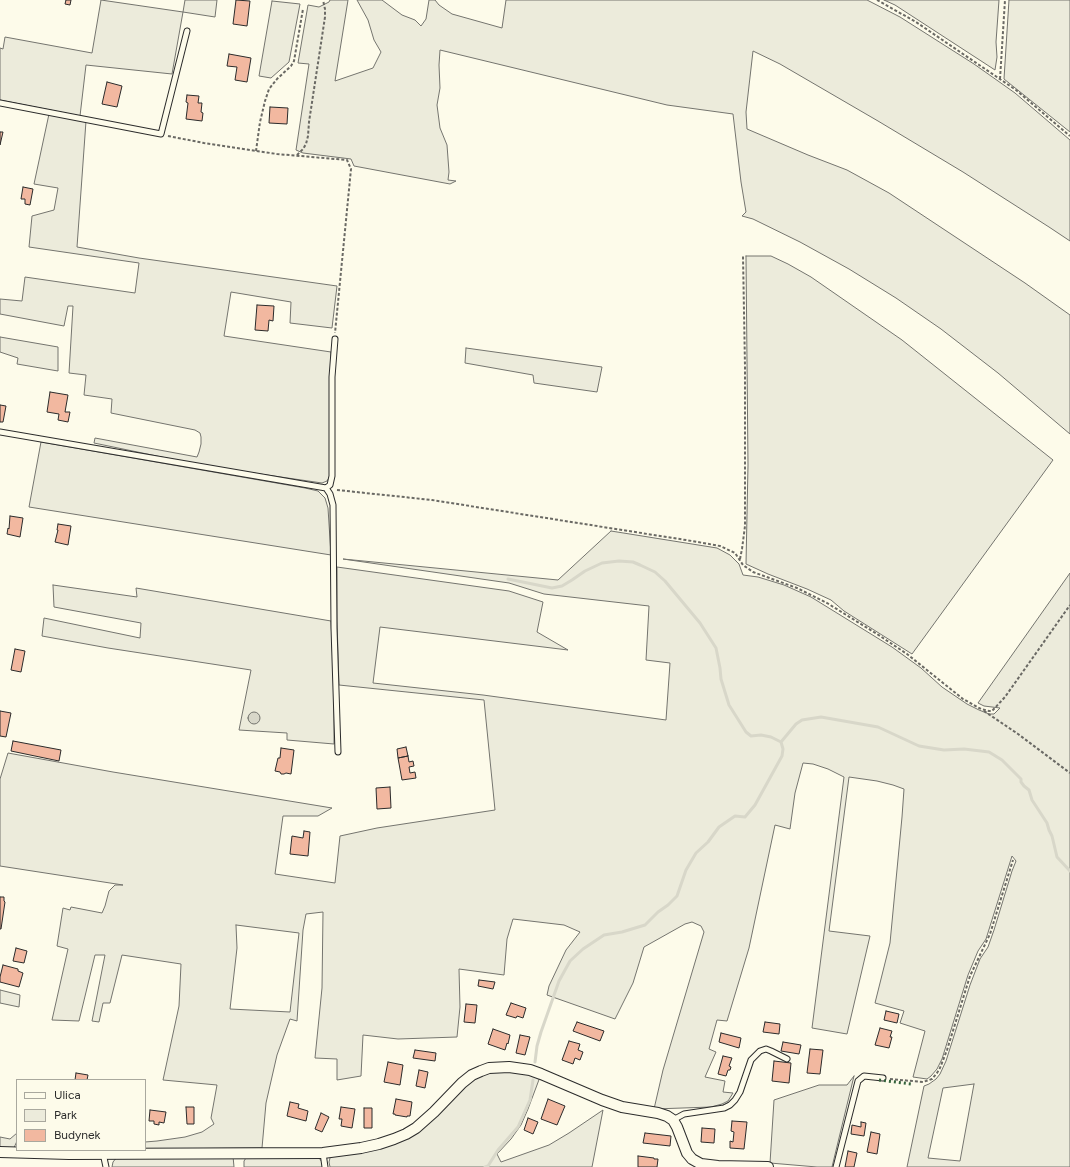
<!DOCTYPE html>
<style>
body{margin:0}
#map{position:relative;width:1070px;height:1167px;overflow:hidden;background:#fdfbea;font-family:Figtree,sans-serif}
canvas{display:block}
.legend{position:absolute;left:16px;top:1079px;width:130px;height:72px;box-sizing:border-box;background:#fdfbea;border:1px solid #a9a89e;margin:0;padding:5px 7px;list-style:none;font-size:12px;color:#2b2b2b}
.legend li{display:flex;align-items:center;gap:8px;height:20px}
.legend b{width:20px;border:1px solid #a9a89e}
</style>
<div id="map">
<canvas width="1070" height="1167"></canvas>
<ul class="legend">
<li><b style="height:5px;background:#fdfbea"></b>Ulica</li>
<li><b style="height:11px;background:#ecebdb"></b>Park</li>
<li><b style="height:11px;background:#f2b8a0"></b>Budynek</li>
</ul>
</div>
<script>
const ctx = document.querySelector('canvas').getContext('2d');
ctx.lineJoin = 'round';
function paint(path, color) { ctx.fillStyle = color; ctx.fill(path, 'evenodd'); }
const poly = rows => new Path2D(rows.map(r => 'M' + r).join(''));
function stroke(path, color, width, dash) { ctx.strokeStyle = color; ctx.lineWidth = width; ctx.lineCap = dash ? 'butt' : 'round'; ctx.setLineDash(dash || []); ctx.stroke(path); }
const green = poly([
 [101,0,183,12,185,0,217,0,215,17,183,12,172,74,86,65,80,116,0,100,0,48,3,49,5,37,92,53,101,0],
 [330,0,348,0,335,81,373,68,381,52,374,40,368,20,357,0,382,0,402,15,415,20,421,26,426,19,429,0,435,0,439,5,452,14,502,28,506,0,867,0,900,17,974,64,1015,93,1070,140,1070,241,1049,227,963,172,878,121,780,64,753,51,746,112,747,129,808,155,847,170,889,193,1025,283,1070,315,1070,434,998,373,941,329,896,298,849,269,800,242,753,219,742,216,746,212,741,182,733,114,667,105,440,50,439,65,440,88,437,105,440,128,447,145,449,172,448,180,456,181,450,184,354,166,351,159,303,153,296,150,309,64,298,63,308,5,319,7,329,2,330,0],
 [884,0,999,0,996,42,997,57,995,70,895,5,884,0],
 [1009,0,1070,0,1070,132,1004,79,1009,0],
 [272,1,300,4,289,62,271,78,259,76,272,1],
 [49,114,86,121,77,247,139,258,337,286,332,328,290,323,291,302,231,292,224,336,331,352,330,476,327,481,322,483,205,466,94,443,95,438,197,457,199,452,201,444,201,437,200,433,195,430,111,413,112,399,84,395,86,375,69,373,73,306,68,306,64,326,0,314,0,299,22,301,25,277,135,293,139,263,29,247,32,216,54,210,58,188,34,184,49,114],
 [746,256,771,256,788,264,811,277,902,340,1053,460,912,654,844,611,831,600,807,589,768,574,746,564,748,465,746,256],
 [0,337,58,347,58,371,17,364,18,358,0,352,0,337],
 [466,348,602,367,597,392,534,383,533,375,465,363,466,348],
 [41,442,305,488,318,491,325,498,328,508,331,555,29,507,41,442],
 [611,531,717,548,730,555,739,564,743,575,758,577,784,585,811,597,892,647,921,668,942,687,967,704,979,710,989,714,994,714,1000,708,984,706,978,703,1070,573,1070,1167,907,1167,924,1086,929,1084,936,1079,940,1074,946,1061,970,985,980,959,988,947,994,930,1012,871,1016,861,1012,856,986,939,978,951,968,975,942,1059,937,1069,931,1076,927,1079,913,1077,925,1031,900,1023,904,1011,875,1003,890,943,902,817,904,789,893,785,877,781,849,777,829,931,870,936,847,1034,812,1028,844,777,828,769,813,764,803,763,795,793,790,829,775,825,749,948,727,1021,717,1020,709,1049,716,1052,705,1077,725,1081,723,1092,733,1093,728,1101,722,1104,711,1107,654,1109,663,1070,704,932,701,926,692,922,685,924,644,947,633,983,615,1019,547,995,549,986,566,950,580,932,564,925,513,919,507,939,504,975,459,969,460,1007,457,1037,398,1039,363,1035,361,1076,337,1080,337,1059,315,1058,322,988,323,912,306,914,303,930,297,1021,290,1019,277,1055,266,1103,262,1148,145,1149,145,1142,157,1141,185,1137,202,1132,214,1124,211,1118,217,1085,163,1080,179,1006,181,964,122,955,110,1003,103,1003,99,1022,92,1021,105,955,95,955,79,1021,52,1020,68,949,57,946,63,908,70,910,71,907,102,913,105,906,109,891,115,885,123,885,0,866,0,779,8,753,113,772,332,808,318,816,283,816,275,874,335,883,340,836,377,828,495,810,484,700,339,685,337,621,337,567,509,591,543,602,537,632,568,650,380,627,373,683,483,695,666,720,670,663,646,660,649,606,544,594,509,583,343,559,558,580,611,531],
 [236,925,299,933,290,1012,230,1009,237,948,236,925],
 [974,1084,960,1161,928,1158,943,1088,974,1084],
 [53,585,137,597,136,588,331,621,334,683,334,744,287,740,287,733,239,730,251,670,108,648,42,636,44,618,140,638,141,623,54,607,53,585],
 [0,990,20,995,19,1007,0,1003,0,990],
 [505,1070,540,1077,528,1109,521,1125,511,1139,497,1154,501,1162,549,1145,569,1133,603,1110,592,1167,330,1167,329,1162,330,1158,333,1155,396,1142,469,1081,484,1073,505,1070],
 [854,1076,832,1167,817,1167,770,1163,774,1100,819,1085,847,1085,854,1076],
 [17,1133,17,1141,13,1150,0,1150,0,1137,10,1139,17,1133],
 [233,1156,234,1167,112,1167,113,1162,117,1157,233,1156],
 [246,1158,319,1158,322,1162,324,1167,244,1167,244,1161,246,1158]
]);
paint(green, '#ecebdb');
stroke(green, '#74746e', 1);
const water = poly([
 '248 718a6 6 0 1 1 12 0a6 6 0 1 1-12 0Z'
]);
paint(water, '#d8d7c9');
stroke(water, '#74746e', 1);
stroke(poly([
 [508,579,552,588,562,586,572,580,585,571,602,563,619,561,633,562,640,565,655,572,665,581,700,623,716,648,720,668,721,679,729,705,746,732,751,736,761,735,771,737,781,742,796,724,802,720,821,717,878,727,919,746,944,750,964,749,989,752,1002,760,1021,779,1021,782,1024,786,1029,790,1032,800,1047,823,1049,830,1052,836,1057,857,1070,871],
 [535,1062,537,1046,541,1032,559,981,570,961,583,949,604,935,622,932,645,925,658,912,668,905,677,896,686,870,696,853,708,842,719,827,735,816,745,817,755,805,782,756,783,749,781,742],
 [485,1167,488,1166,498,1150,518,1127,530,1100,533,1080]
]), '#d8d7c9', 3);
const building = poly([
 [66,0,71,0,70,5,65,4,66,0],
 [236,0,250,1,247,26,233,24,236,0],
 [229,54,251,58,247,82,235,80,237,67,227,66,229,54],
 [107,82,122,86,117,107,102,104,107,82],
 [187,95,199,96,198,103,202,103,201,112,203,113,202,121,186,119,188,103,186,102,187,95],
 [270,107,288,108,287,124,269,123,270,107],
 [0,132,3,132,0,145,0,132],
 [23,187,33,189,30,205,25,204,25,199,21,199,23,187],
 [257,305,274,306,273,321,269,320,268,331,255,330,257,305],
 [50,392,68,395,65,412,70,412,68,422,58,420,59,414,47,412,50,392],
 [0,405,6,406,3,422,0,422,0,405],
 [10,516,23,518,20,537,7,534,8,528,9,529,10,516],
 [58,524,71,526,68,545,55,542,58,530,57,530,58,524],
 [15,649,25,651,21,672,11,670,15,649],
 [0,711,11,713,6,737,0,736,0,711],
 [13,741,61,750,59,761,11,751,13,741],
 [406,747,408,756,398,758,397,749,406,747],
 [281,748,294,750,291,774,286,773,284,774,281,774,280,772,275,771,278,758,280,758,281,748],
 [408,756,409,762,413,761,414,766,409,767,410,773,415,772,416,778,402,780,398,758,408,756],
 [390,787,391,808,377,809,376,788,390,787],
 [304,831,310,832,308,856,290,854,292,836,303,838,304,831],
 [0,897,4,897,4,901,5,902,1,929,0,929,0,897],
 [16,948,27,951,24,963,13,961,16,948],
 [3,965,18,969,18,971,23,973,19,987,0,982,0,977,3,965],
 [479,980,495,982,493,989,478,986,479,980],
 [511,1003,526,1008,523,1018,517,1016,516,1018,506,1015,511,1003],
 [466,1004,477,1005,475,1023,464,1022,466,1004],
 [886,1011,899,1014,897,1023,884,1020,886,1011],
 [577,1022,604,1031,600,1041,573,1031,577,1022],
 [765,1022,780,1024,779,1034,763,1032,765,1022],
 [880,1028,892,1031,890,1037,892,1037,889,1048,875,1045,880,1028],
 [493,1029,510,1035,508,1044,507,1043,505,1050,488,1044,493,1029],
 [721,1033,741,1038,739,1048,719,1042,721,1033],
 [520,1035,530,1037,525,1055,516,1053,520,1035],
 [569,1041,580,1044,578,1050,583,1052,580,1060,575,1058,573,1064,562,1060,569,1041],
 [783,1042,801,1045,799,1054,781,1051,783,1042],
 [810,1049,823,1050,820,1074,807,1073,810,1049],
 [415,1050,436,1053,435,1061,413,1058,415,1050],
 [723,1056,732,1058,729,1066,731,1067,730,1070,728,1070,726,1076,718,1074,723,1056],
 [774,1061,791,1063,789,1083,772,1081,774,1061],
 [388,1062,403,1065,400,1085,384,1082,388,1062],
 [419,1070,428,1072,425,1088,416,1086,419,1070],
 [76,1073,88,1075,87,1080,75,1080,76,1073],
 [396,1099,412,1102,410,1116,407,1116,407,1117,395,1115,395,1114,393,1114,396,1099],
 [548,1099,565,1106,557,1125,541,1119,548,1099],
 [290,1102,299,1104,298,1108,308,1111,306,1121,287,1116,290,1102],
 [186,1107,194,1107,194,1124,187,1124,186,1107],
 [341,1107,355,1109,352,1128,341,1126,342,1119,339,1119,341,1107],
 [364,1108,372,1108,372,1128,364,1128,364,1108],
 [150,1110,166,1112,164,1123,159,1122,159,1125,154,1124,154,1121,149,1121,150,1110],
 [321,1113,329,1117,322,1132,315,1129,321,1113],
 [528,1118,538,1122,533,1134,524,1130,528,1118],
 [732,1121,747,1122,744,1149,730,1148,730,1141,733,1142,734,1132,731,1131,732,1121],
 [861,1122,866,1123,864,1136,851,1134,852,1125,861,1127,861,1122],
 [702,1128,715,1129,714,1143,701,1142,702,1128],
 [871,1132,880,1134,877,1154,867,1152,871,1132],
 [645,1133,671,1136,670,1146,643,1143,645,1133],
 [848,1151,857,1153,854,1167,845,1167,848,1151],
 [638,1156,654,1158,654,1159,658,1159,657,1167,638,1167,638,1156]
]);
paint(building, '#f2b8a0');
stroke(building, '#2b2b2b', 1);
const service = poly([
 [0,103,161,134,187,31],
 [0,432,326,488,330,494,333,505,334,628,338,752],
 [326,488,330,485,332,476,332,377,335,339],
 [673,1120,684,1114,724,1108,730,1105,735,1100,740,1092,751,1060,760,1051,766,1049,771,1051,787,1059],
 [103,1153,106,1167],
 [323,1153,325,1167],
 [836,1167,858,1081,864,1076,883,1078]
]);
const minor = poly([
 [0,1152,69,1154,323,1153,361,1148,379,1144,394,1139,406,1134,416,1128,434,1112,462,1083,472,1075,481,1071,489,1068,509,1067,530,1070,541,1074,602,1100,622,1107,658,1113,667,1116,673,1120,677,1127,687,1153,692,1159,701,1164,718,1166,768,1167]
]);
stroke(service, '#2b2b2b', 7);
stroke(minor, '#2b2b2b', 12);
stroke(poly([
 [877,0,916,22,1016,90,1070,136],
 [1000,79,1005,0],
 [168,136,204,143,277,154,347,160,351,169,335,333],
 [256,151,260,122,265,101,269,89,277,79,291,66,294,61,303,9],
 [297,155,303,149,306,144,308,136,309,122,325,17,325,9,323,0],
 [337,490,432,500,692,541,720,546,735,553,743,565,753,572,797,588,827,603,877,634,907,654,963,699,981,709,989,711,992,711,1005,697,1070,605],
 [740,559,742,549,745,526,745,366,743,256],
 [984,711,1018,734,1070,773],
 [890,1079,923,1082,932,1079,937,1073,940,1068,947,1050,970,976,990,934,1013,860]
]), '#6a6964', 2, [3, 2]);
stroke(service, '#fdfbea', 5);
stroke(minor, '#fdfbea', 10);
stroke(poly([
 [879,1080,911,1084]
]), '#34623c', 3, [2, 3]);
</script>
